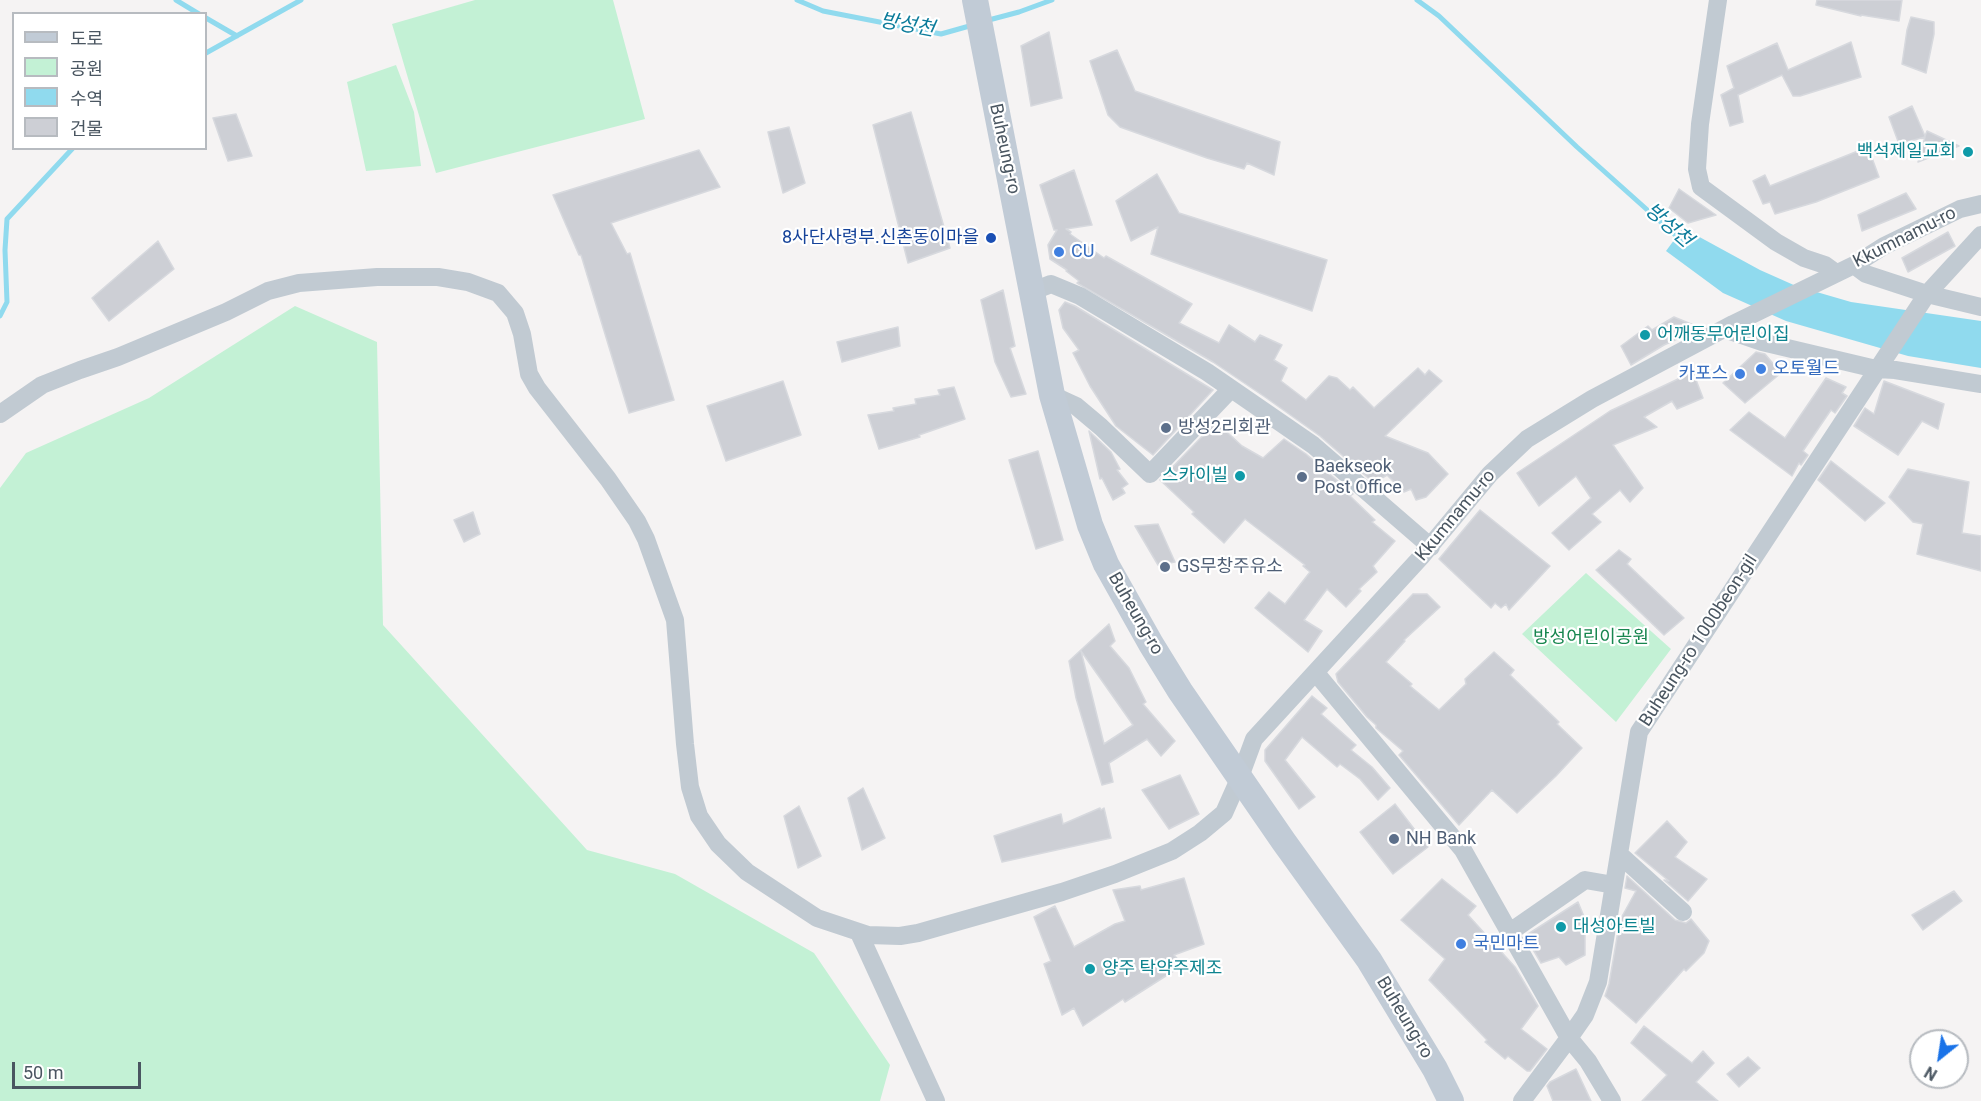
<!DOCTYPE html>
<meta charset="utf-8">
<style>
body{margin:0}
#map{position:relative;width:1981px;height:1101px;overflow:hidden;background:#f5f3f3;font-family:Roboto,"Noto Sans KR",sans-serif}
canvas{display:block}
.legend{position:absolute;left:12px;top:12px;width:195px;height:138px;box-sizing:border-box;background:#fff;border:2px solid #b7bbc0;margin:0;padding:8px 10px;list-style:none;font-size:18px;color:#4a5661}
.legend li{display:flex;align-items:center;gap:12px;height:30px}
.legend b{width:30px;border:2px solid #b7bbc0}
.north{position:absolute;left:1909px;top:1029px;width:60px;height:60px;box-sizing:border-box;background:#fff;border:2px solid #b7bbc0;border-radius:50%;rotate:210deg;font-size:16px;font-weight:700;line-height:24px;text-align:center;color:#4a5661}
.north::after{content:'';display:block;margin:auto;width:21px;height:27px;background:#1a73e8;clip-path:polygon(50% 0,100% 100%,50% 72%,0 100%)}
.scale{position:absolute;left:12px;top:1062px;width:129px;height:27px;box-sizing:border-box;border:3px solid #4a5661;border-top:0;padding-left:8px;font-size:18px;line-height:21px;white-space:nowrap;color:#4a5661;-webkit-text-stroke:4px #fff;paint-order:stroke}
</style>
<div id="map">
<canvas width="1981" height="1101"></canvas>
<ul class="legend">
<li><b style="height:8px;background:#c1cbd6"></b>도로</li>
<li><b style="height:16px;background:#c3f1d5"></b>공원</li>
<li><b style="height:16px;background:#90daee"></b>수역</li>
<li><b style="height:16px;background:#cdcfd5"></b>건물</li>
</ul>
<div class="north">N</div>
<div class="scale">50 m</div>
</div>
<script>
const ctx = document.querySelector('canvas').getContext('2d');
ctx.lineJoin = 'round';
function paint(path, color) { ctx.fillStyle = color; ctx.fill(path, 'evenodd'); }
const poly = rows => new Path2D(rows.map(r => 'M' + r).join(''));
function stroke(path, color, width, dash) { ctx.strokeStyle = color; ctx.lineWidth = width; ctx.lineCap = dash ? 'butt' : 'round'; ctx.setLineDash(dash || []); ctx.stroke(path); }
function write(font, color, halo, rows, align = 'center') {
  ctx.font = font + ' Roboto,"Noto Sans KR",sans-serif'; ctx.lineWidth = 4.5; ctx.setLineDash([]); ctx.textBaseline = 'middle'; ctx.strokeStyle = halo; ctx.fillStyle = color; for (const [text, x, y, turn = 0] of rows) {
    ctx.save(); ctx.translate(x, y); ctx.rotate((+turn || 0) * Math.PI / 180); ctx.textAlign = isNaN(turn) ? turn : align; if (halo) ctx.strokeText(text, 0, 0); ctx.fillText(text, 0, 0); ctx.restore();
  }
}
paint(poly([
 [475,0,613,0,645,119,436,173,392,24],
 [396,65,414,112,421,166,366,171,347,82],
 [295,306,377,342,383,625,587,850,675,874,814,953,890,1065,880,1101,0,1101,0,488,26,453,149,398],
 [1586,573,1671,649,1616,722,1522,634]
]), '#c3f1d5');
paint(poly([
 [1683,228,1760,270,1796,286,1851,302,1981,321,1981,368,1908,356,1786,321,1723,293,1666,251]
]), '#90daee');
stroke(poly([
 [176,0,199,14],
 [797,0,823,11,941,34,973,25],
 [1417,0,1439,16,1577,147,1682,241],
 [206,18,237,36],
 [985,21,1019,12,1052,0],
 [206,53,301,0],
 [0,316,7,302,5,250,7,219,73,148]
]), '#90daee', 5);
const building = poly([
 [1817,0,1902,0,1899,21,1861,15,1861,16,1816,5,1817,0],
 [1911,17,1934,22,1934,34,1926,73,1902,64,1907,30,1911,17],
 [1049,32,1062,98,1031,106,1021,46,1049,32],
 [1851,42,1861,77,1800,96,1793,96,1782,75,1738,95,1743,122,1730,126,1721,95,1734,88,1727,66,1777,43,1788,70,1851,42],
 [1117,50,1135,91,1280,142,1274,175,1247,163,1244,169,1207,158,1120,127,1108,115,1090,61,1117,50],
 [1912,106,1925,136,1927,131,1959,146,1918,162,1925,137,1899,144,1889,117,1912,106],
 [911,112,950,248,908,263,873,125,911,112],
 [236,114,252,156,228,161,213,118,236,114],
 [789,127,805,183,783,193,768,132,789,127],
 [1868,147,1879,177,1816,202,1775,214,1770,202,1763,204,1753,181,1765,175,1770,186,1868,147],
 [699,150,720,187,611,223,627,254,630,253,674,400,629,413,581,255,579,255,553,195,699,150],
 [1074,170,1092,225,1066,229,1071,232,1070,234,1104,258,1106,256,1192,304,1179,323,1219,343,1229,325,1255,342,1260,335,1282,345,1274,360,1287,368,1281,381,1306,400,1329,376,1337,378,1350,390,1353,387,1374,408,1418,368,1425,375,1429,370,1442,381,1385,436,1428,453,1448,474,1426,497,1416,500,1411,489,1404,492,1387,475,1374,483,1320,436,1265,397,1213,362,1077,283,1079,281,1066,271,1067,270,1050,259,1048,245,1057,230,1054,230,1040,185,1074,170],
 [1157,174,1179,213,1327,260,1312,311,1151,254,1158,227,1131,241,1116,201,1157,174],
 [1679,189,1716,215,1688,223,1669,208,1679,189],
 [1906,193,1916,209,1862,231,1858,215,1906,193],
 [1948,232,1955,246,1908,272,1902,258,1948,232],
 [158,241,174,269,109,321,92,298,158,241],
 [1003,290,1015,346,1010,348,1026,394,1011,397,995,362,981,300,1003,290],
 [1065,302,1075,306,1213,390,1153,455,1116,426,1090,386,1073,353,1079,350,1063,328,1059,310,1065,302],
 [1674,317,1701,328,1664,345,1631,365,1621,346,1648,326,1652,330,1674,317],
 [898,327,900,346,842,362,837,342,898,327],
 [1756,352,1765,354,1781,373,1745,403,1723,383,1756,352],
 [1693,372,1703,398,1677,409,1672,401,1644,417,1657,427,1613,445,1643,488,1630,502,1620,490,1592,514,1601,522,1569,550,1552,533,1591,498,1576,476,1539,506,1517,473,1610,411,1693,372],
 [1826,378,1846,387,1842,393,1847,396,1835,413,1831,410,1803,451,1808,455,1801,465,1799,463,1792,476,1730,430,1749,412,1785,438,1826,378],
 [783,381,801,435,726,461,707,406,783,381],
 [1884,381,1944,404,1938,429,1922,421,1898,455,1854,426,1865,408,1874,414,1884,381],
 [954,387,965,419,919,435,920,437,879,449,868,415,894,411,893,408,916,404,915,399,940,395,938,390,954,387],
 [1216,422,1242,446,1263,458,1284,439,1306,454,1353,494,1350,496,1375,520,1372,522,1395,541,1373,566,1377,572,1359,589,1361,591,1346,607,1327,589,1304,620,1322,631,1308,652,1255,608,1269,592,1285,604,1310,572,1303,566,1305,565,1245,519,1224,543,1192,514,1194,512,1160,480,1216,422],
 [1089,431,1111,452,1120,469,1117,470,1128,484,1122,488,1125,493,1113,500,1102,478,1100,479,1089,431],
 [1038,451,1063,540,1036,549,1009,460,1038,451],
 [1831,461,1885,503,1865,521,1818,480,1831,461],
 [1908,469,1969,482,1962,533,1981,536,1981,571,1917,554,1923,524,1913,522,1889,497,1908,469],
 [1480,510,1550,566,1509,610,1506,604,1501,608,1495,603,1491,608,1439,559,1480,510],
 [473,512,480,534,464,542,454,520,473,512],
 [1158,524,1175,562,1158,565,1135,526,1158,524],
 [1619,550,1631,559,1627,564,1684,618,1664,635,1596,570,1619,550],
 [1413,594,1427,594,1440,607,1404,640,1405,641,1386,662,1412,684,1410,686,1439,710,1466,684,1465,679,1494,652,1514,670,1510,675,1559,722,1557,724,1582,748,1556,776,1517,813,1492,790,1459,825,1399,755,1403,751,1376,728,1376,725,1367,717,1338,682,1336,674,1413,594],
 [1109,624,1115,641,1110,646,1129,668,1146,702,1143,704,1175,741,1161,756,1147,739,1109,763,1113,782,1102,785,1076,698,1069,661,1109,624],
 [1081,651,1133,725,1104,744,1081,651],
 [1312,696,1327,708,1321,714,1356,745,1351,750,1372,767,1390,788,1378,800,1360,779,1340,764,1337,767,1302,737,1285,760,1315,797,1299,809,1265,761,1265,750,1312,696],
 [1180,775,1199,814,1169,829,1142,790,1180,775],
 [863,788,885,838,862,850,848,798,863,788],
 [1395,804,1428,847,1393,874,1360,832,1395,804],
 [799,806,821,856,798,868,784,816,799,806],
 [1100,808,1101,810,1104,808,1111,838,1002,862,994,836,1061,814,1063,824,1100,808],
 [1667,821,1687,842,1675,857,1707,879,1688,901,1664,880,1669,881,1635,853,1667,821],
 [1627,876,1675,920,1686,923,1691,919,1709,941,1704,953,1686,971,1684,969,1636,1023,1605,996,1609,984,1620,920,1636,891,1625,888,1627,876],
 [1184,878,1204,944,1174,955,1183,965,1125,1002,1123,999,1083,1026,1074,1008,1062,1015,1044,964,1051,961,1034,917,1055,906,1074,947,1115,924,1125,921,1113,890,1140,886,1141,890,1184,878],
 [1442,879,1476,906,1468,915,1515,967,1538,1006,1521,1029,1547,1049,1530,1071,1527,1071,1508,1056,1505,1059,1485,1042,1487,1040,1429,980,1445,959,1401,920,1442,879],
 [1954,891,1962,901,1923,930,1912,915,1954,891],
 [1578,902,1585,919,1585,955,1566,965,1559,957,1541,963,1525,936,1578,902],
 [1644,1026,1692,1063,1703,1051,1714,1063,1696,1082,1718,1101,1642,1101,1667,1075,1631,1043,1644,1026],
 [1748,1057,1760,1068,1739,1087,1727,1074,1748,1057],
 [1576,1069,1591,1101,1553,1101,1547,1086,1550,1082,1576,1069]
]);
paint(building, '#cdcfd5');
stroke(building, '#d7d9de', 1.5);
stroke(poly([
 [1718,0,1700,124,1697,169,1701,187,1776,242,1804,258,1825,265,1836,273],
 [1854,265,1866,274,1927,294,1981,307],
 [1033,291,1051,284,1080,296,1207,372,1313,445,1431,547],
 [1724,329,1762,342,1876,369,1895,370,1981,384],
 [1052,395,1076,406,1101,427,1150,474,1231,389],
 [0,414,42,385,80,370,118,357,226,312,268,291,299,283,377,277,438,277,468,282,498,293,515,313,522,334,529,374,537,388,608,479,637,521,646,539,675,620,685,744,690,787,699,816,718,844,747,872,817,918,868,935,900,936,918,933,1062,892,1115,874,1172,851,1200,833,1224,813,1240,777,1254,739,1421,557,1490,474,1527,439,1592,399,1733,324,1854,265,1884,246,1960,209,1981,204],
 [1316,673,1463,850,1569,1038,1588,1061,1612,1101],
 [1619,854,1683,912],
 [1510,932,1585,880,1614,885],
 [859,933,936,1101],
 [1522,1101,1569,1038,1585,1015,1598,982,1639,732,1927,294,1981,235]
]), '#c1cad2', 18);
stroke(poly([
 [975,0,1052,395,1090,525,1106,564,1151,644,1180,691,1284,842,1369,960,1435,1069,1451,1101]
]), '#c1cbd6', 26);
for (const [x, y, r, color] of [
 [1968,152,6,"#0f9aa8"],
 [991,238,6,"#1a4fb4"],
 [1059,252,6,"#3f7fe0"],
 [1645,335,6,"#0f9aa8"],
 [1761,369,6,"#3f7fe0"],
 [1740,374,6,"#3f7fe0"],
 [1166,428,6,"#5c6f8a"],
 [1240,476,6,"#0f9aa8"],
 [1302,477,6,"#5c6f8a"],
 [1165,567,6,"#5c6f8a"],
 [1394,839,6,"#5c6f8a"],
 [1561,927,6,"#0f9aa8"],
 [1461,944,6,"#3f7fe0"],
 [1090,969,6,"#0f9aa8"]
]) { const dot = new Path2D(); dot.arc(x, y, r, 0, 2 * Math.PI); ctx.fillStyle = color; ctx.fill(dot); stroke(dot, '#fff', 2); }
write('18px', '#4a5661', '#fff', [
 ["Buheung-ro",1004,149,78],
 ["Kkumnamu-ro",1905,238,-27],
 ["Kkumnamu-ro",1456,516,-50],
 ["Buheung-ro",1135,614,60],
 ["Buheung-ro 1000beon-gil",1699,641,-57],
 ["Buheung-ro",1404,1018,59]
]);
write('18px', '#0d838f', '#fff', [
 ["백석제일교회",1956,152,"right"],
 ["어깨동무어린이집",1657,335],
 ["스카이빌",1228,476,"right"],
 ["대성아트빌",1573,927],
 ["양주 탁약주제조",1102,969]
], 'left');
write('18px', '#164399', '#fff', [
 ["8사단사령부.신촌동이마을",979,238]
], 'right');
write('18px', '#366cbe', '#fff', [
 ["CU",1071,252],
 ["오토월드",1773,369],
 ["카포스",1728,374,"right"],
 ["국민마트",1473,944]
], 'left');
write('18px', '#4e5e75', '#fff', [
 ["방성2리회관",1178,428],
 ["Baekseok",1314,467],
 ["Post Office",1314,488],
 ["GS무창주유소",1177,567],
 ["NH Bank",1406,839]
], 'left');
write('18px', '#17864f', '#fff', [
 ["방성어린이공원",1591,638]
]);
write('italic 20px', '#0c7c9b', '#fff', [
 ["방성천",907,26,10],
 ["방성천",1668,226,41]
]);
</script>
